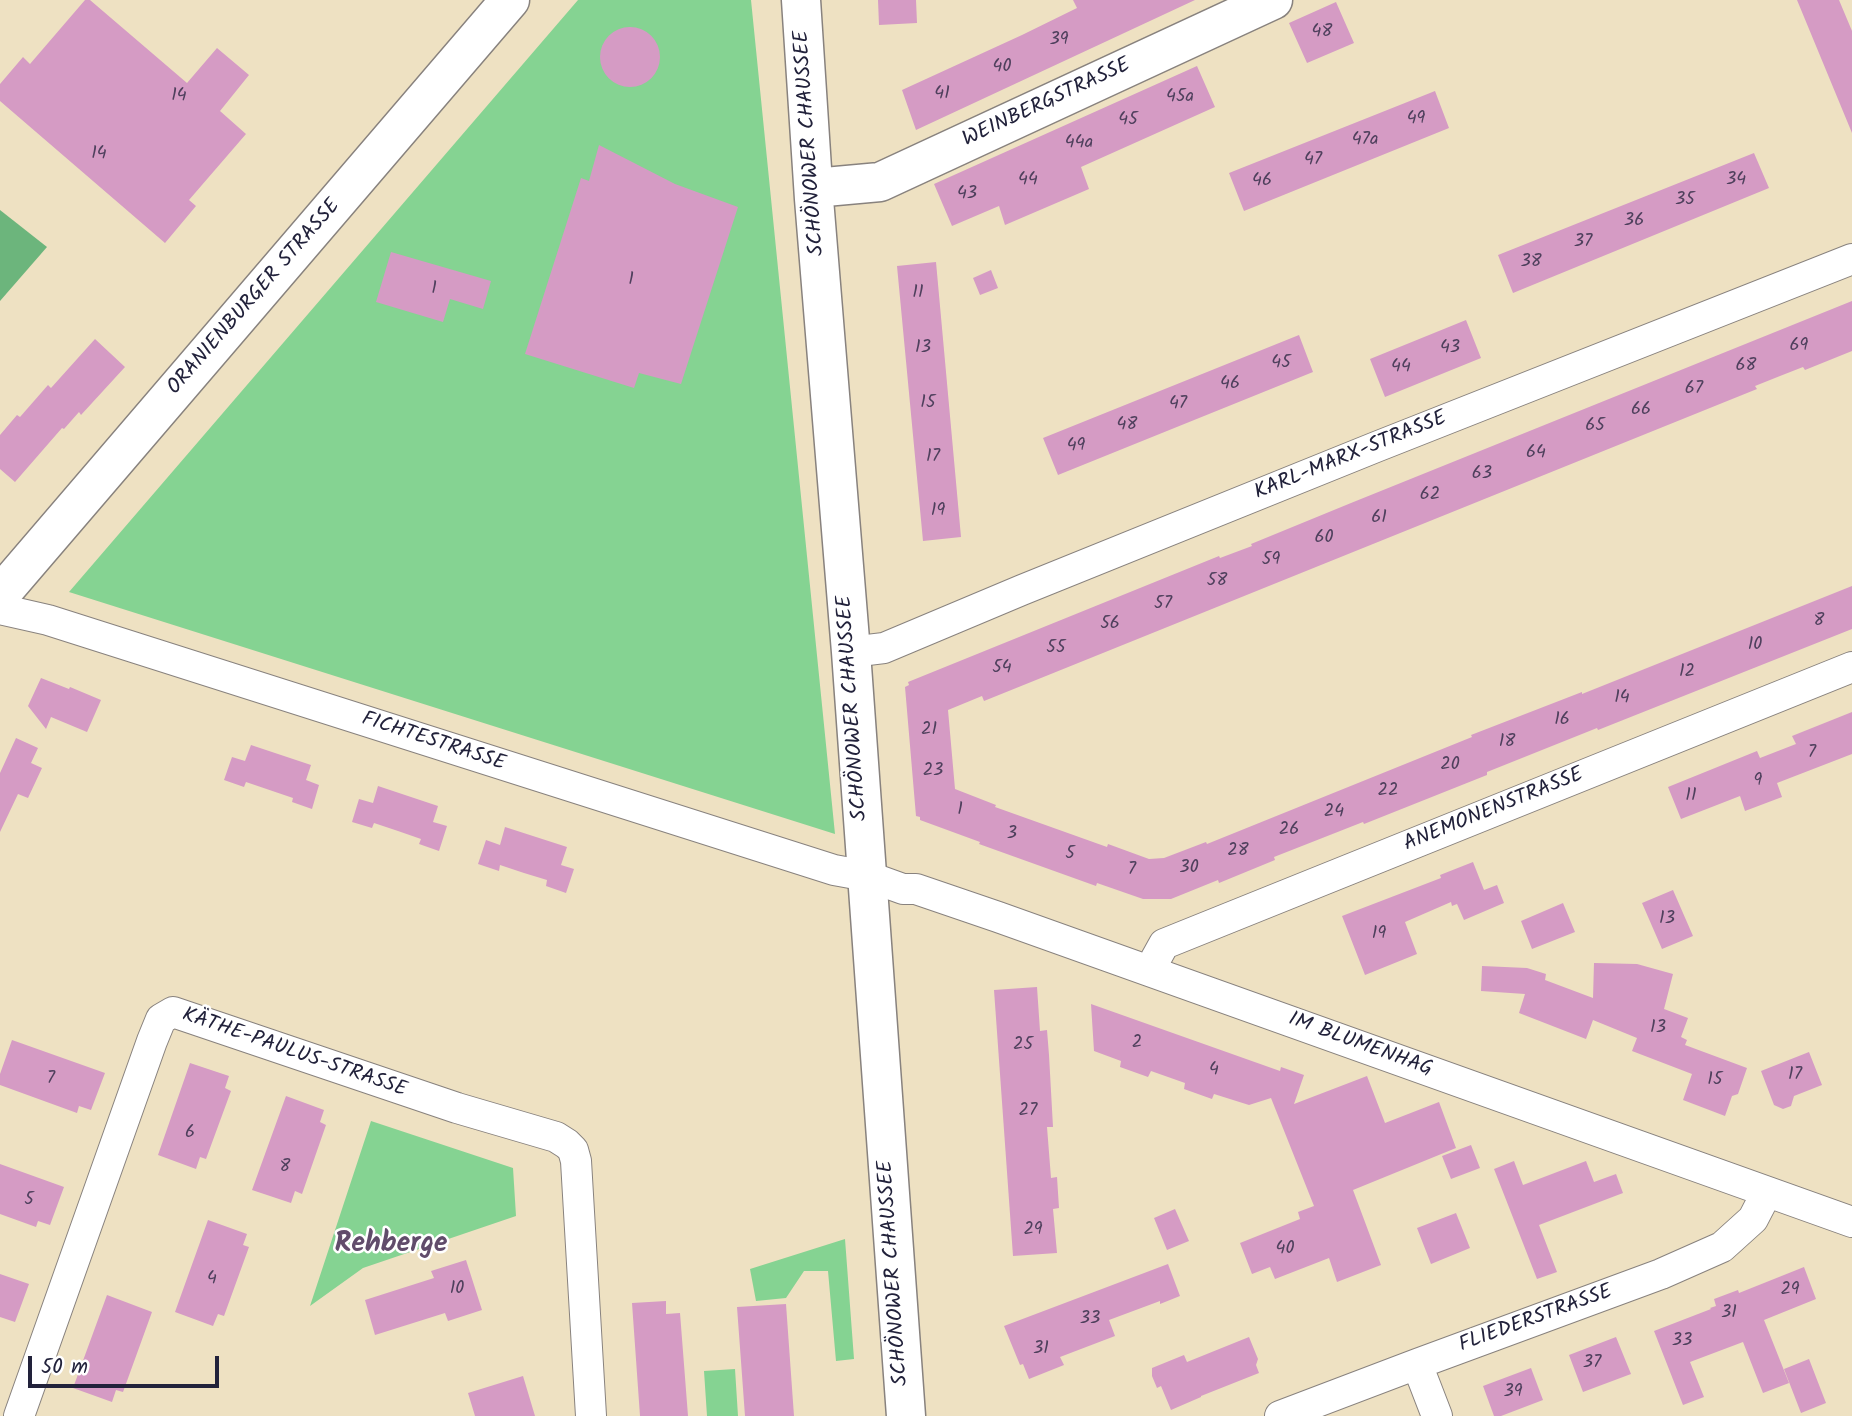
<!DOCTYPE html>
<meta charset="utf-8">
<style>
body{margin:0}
#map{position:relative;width:1852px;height:1416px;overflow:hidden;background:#eee1c2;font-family:Kalam,sans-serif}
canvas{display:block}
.scale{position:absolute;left:28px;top:1356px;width:191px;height:32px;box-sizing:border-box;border:4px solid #22223b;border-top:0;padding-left:9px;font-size:21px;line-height:24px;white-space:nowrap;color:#22223b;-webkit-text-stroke:5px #fff;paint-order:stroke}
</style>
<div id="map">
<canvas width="1852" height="1416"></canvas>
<div class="scale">50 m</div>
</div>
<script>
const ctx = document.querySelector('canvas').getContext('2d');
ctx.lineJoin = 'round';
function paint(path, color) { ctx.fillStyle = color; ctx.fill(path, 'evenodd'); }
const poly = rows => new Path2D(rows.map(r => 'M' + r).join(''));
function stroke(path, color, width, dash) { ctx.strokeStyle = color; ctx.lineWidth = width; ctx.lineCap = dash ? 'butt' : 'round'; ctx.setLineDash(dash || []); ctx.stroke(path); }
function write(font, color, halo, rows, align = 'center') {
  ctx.font = font + ' Kalam,sans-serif'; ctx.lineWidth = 5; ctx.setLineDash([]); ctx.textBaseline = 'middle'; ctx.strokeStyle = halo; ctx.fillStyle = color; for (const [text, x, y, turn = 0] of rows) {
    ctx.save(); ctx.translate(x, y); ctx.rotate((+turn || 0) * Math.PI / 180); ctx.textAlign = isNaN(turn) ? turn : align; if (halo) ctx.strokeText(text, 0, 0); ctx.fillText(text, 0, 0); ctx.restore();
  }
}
paint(poly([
 [578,0,751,0,835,834,69,592],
 [371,1121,513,1168,516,1216,363,1268,310,1306],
 [845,1239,854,1359,836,1361,828,1271,804,1271,786,1298,756,1301,750,1269],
 [735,1369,738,1416,707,1416,704,1371]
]), '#85d392');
paint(poly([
 [0,210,47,247,0,301]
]), '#6cb57c');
paint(poly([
 [85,0,90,0,187,83,217,48,249,75,220,111,246,134,189,200,196,206,165,243,0,101,0,84,23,57,30,64],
 [878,0,916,0,917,23,879,25],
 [1073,0,1195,0,916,130,902,90,1022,35,1077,8],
 [1797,0,1839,0,1852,31,1852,133],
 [1336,2,1354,43,1307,63,1289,23],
 '600 57a30 30 0 1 1 60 0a30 30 0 1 1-60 0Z',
 [1197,66,1215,107,1081,167,1089,189,1005,225,999,206,952,226,934,184],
 [1435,91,1449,128,1244,211,1229,173],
 [599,145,675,184,738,207,681,384,639,373,634,388,525,354,581,178,589,181],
 [1754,153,1769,188,1513,293,1498,255],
 [391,252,491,281,483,309,450,299,443,322,376,302],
 [936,262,961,537,923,541,897,266],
 [991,270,998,288,980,295,973,278],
 [1852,301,1852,351,1805,370,1803,367,1780,376,1755,386,1757,389,984,701,982,696,948,710,955,789,996,805,995,807,1107,847,1108,844,1149,859,1164,858,1206,842,1207,844,1472,737,1471,735,1582,692,1582,694,1852,586,1852,629,1598,730,1597,728,1487,772,1487,775,1364,824,1363,822,1274,857,1275,860,1219,883,1218,880,1171,899,1143,899,1097,883,1096,886,979,844,980,842,920,820,920,817,916,816,905,687,909,685,908,682,1219,556,1220,558,1252,546,1251,544,1351,503],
 [1466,320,1481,358,1385,397,1370,359],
 [1299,335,1313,372,1058,475,1043,438],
 [95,339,125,367,81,415,79,412,64,429,62,428,15,482,0,469,0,435,17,415,20,417,48,385,51,388],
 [41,678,69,689,70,687,101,700,87,732,51,717,46,729,28,706],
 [1852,712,1852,754,1777,783,1782,797,1745,811,1740,796,1681,819,1668,787,1757,751,1760,758,1796,744,1792,736],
 [16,738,38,748,31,763,42,768,28,798,18,794,0,832,0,773],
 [251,745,311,765,306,780,319,785,312,809,292,802,293,798,246,782,244,787,224,780,232,757,245,761],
 [378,786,438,806,433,822,447,826,439,851,419,844,421,839,398,831,374,823,372,828,352,822,359,799,373,803],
 [505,827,567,847,561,865,574,869,566,893,546,886,547,880,524,873,500,865,499,871,478,864,486,840,500,845],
 [1473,862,1484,890,1497,885,1504,903,1464,920,1457,904,1452,906,1451,902,1405,922,1417,954,1365,975,1342,916,1441,878,1440,875],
 [1673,890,1693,936,1662,949,1642,903],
 [1563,903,1575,932,1532,949,1521,921],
 [1594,963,1637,964,1673,974,1664,1009,1688,1018,1681,1037,1687,1040,1685,1045,1747,1068,1738,1094,1732,1096,1725,1116,1683,1100,1692,1074,1632,1051,1637,1038,1593,1020,1586,1039,1519,1013,1525,994,1481,991,1482,966,1527,968,1546,974,1545,980,1593,998],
 [1037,987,1040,1031,1047,1030,1049,1055,1053,1127,1047,1127,1051,1178,1057,1177,1059,1208,1053,1209,1057,1253,1013,1256,994,990],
 [1091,1004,1280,1071,1281,1067,1304,1075,1294,1104,1367,1076,1385,1123,1439,1102,1456,1148,1353,1190,1381,1265,1337,1282,1329,1258,1275,1279,1270,1267,1252,1274,1240,1243,1300,1219,1298,1212,1314,1206,1271,1098,1249,1105,1214,1094,1212,1099,1184,1089,1185,1083,1151,1071,1148,1077,1120,1067,1121,1061,1094,1051],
 [12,1040,105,1073,91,1110,79,1106,77,1113,0,1085,0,1074],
 [1809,1052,1822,1085,1794,1096,1791,1106,1783,1109,1774,1105,1761,1071],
 [190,1063,229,1076,225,1088,231,1091,206,1159,200,1157,196,1169,158,1155],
 [286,1096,324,1110,320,1122,326,1125,302,1194,295,1191,291,1203,252,1190],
 [1471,1145,1480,1168,1451,1179,1442,1156],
 [1514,1161,1523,1185,1586,1161,1594,1182,1616,1174,1623,1193,1539,1225,1557,1272,1537,1279,1494,1169],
 [0,1164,64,1187,50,1225,38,1221,36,1227,0,1214],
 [1175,1209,1189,1241,1167,1250,1154,1218],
 [1456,1213,1470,1248,1431,1264,1417,1228],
 [208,1220,247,1234,243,1245,249,1247,224,1316,218,1314,213,1326,175,1312],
 [466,1260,482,1310,448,1321,445,1313,375,1335,365,1300,434,1278,431,1271],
 [1168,1264,1180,1296,1160,1304,1160,1301,1109,1320,1115,1336,1060,1357,1064,1365,1029,1379,1023,1364,1020,1365,1004,1326],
 [1804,1267,1816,1299,1764,1320,1789,1383,1763,1393,1743,1342,1690,1362,1704,1397,1683,1405,1654,1331,1711,1309,1710,1308,1716,1306,1714,1299,1738,1290,1739,1293],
 [0,1274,29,1284,15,1322,0,1317],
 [107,1295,152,1312,123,1392,116,1390,112,1402,73,1388],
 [666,1301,666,1314,680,1313,688,1416,640,1416,632,1303],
 [786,1304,794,1416,745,1416,737,1307],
 [1249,1337,1258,1359,1256,1365,1259,1373,1201,1396,1201,1397,1171,1410,1161,1386,1157,1388,1152,1376,1152,1368,1184,1355,1187,1362],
 [1616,1337,1631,1374,1583,1392,1569,1355],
 [1809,1359,1826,1403,1801,1413,1784,1369],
 [1531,1368,1543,1400,1501,1416,1494,1416,1483,1386],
 [523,1376,535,1416,475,1416,468,1393]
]), '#d59bc4');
const street = poly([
 [0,609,48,620,834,870,867,876,903,889,916,889,998,917,1852,1222],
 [851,652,884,648,1022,590,1376,447,1852,259],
 [1149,971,1164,944,1852,667],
 [1417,1364,1437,1416],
 [19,1416,152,1041,161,1019,173,1012,457,1108,556,1137,567,1144,573,1150,576,1161,591,1416],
 [1280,1416,1417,1364,1661,1274,1722,1247,1753,1219,1767,1192]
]);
const secondary = poly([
 [801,0,814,199,851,652,906,1416],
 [814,188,880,182,1273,0],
 [0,595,510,0]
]);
stroke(street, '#88827e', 32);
stroke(secondary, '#88827e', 41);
stroke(street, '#fff', 30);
stroke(secondary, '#fff', 38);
write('18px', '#4f405d', null, [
 ["48",1322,33],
 ["39",1059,41],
 ["40",1002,68],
 ["41",942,95],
 ["14",179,97],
 ["45a",1180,98],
 ["49",1416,120],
 ["45",1128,121],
 ["47a",1365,141],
 ["44a",1079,144],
 ["14",99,155],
 ["47",1313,161],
 ["44",1028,181],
 ["34",1736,181],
 ["46",1262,182],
 ["43",967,195],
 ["35",1685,201],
 ["36",1634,222],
 ["37",1583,243],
 ["38",1531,263],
 ["1",631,281],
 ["1",434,290],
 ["11",918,294],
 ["69",1799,347],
 ["13",923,349],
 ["43",1450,349],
 ["45",1281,364],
 ["68",1746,367],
 ["44",1401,368],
 ["46",1230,385],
 ["67",1694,390],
 ["15",928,404],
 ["47",1178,405],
 ["66",1641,411],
 ["48",1127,426],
 ["65",1595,427],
 ["49",1076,447],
 ["64",1536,454],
 ["17",933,458],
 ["63",1482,475],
 ["62",1430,496],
 ["19",938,512],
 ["61",1379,519],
 ["60",1324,539],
 ["59",1271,561],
 ["58",1217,582],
 ["57",1163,605],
 ["8",1819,622],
 ["56",1110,625],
 ["10",1755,646],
 ["55",1056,649],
 ["54",1002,669],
 ["12",1687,673],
 ["14",1622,699],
 ["16",1562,721],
 ["21",929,731],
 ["18",1507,743],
 ["7",1812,754],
 ["20",1450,766],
 ["23",933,772],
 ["9",1758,782],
 ["22",1388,792],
 ["11",1691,797],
 ["1",960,811],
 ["24",1334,813],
 ["26",1289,831],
 ["3",1012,835],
 ["28",1238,852],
 ["5",1070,855],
 ["30",1189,869],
 ["7",1132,871],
 ["13",1667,920],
 ["19",1379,935],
 ["13",1658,1029],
 ["2",1137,1044],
 ["25",1023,1046],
 ["4",1214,1071],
 ["17",1795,1076],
 ["7",51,1080],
 ["15",1715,1081],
 ["27",1028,1112],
 ["6",190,1134],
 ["8",285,1168],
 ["5",29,1201],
 ["29",1033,1231],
 ["40",1285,1250],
 ["4",212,1280],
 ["10",457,1290],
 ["29",1790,1291],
 ["31",1729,1314],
 ["33",1090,1320],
 ["33",1682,1342],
 ["31",1041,1350],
 ["37",1592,1364],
 ["39",1513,1393]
]);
write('21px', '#22223b', '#fff', [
 ["WEINBERGSTRASSE",1047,104,-25],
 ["SCHÖNOWER CHAUSSEE",811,143,-94],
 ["ORANIENBURGER STRASSE",255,298,-49],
 ["KARL-MARX-STRASSE",1351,457,-22],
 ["SCHÖNOWER CHAUSSEE",854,708,-94],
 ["FICHTESTRASSE",433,743,18],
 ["ANEMONENSTRASSE",1494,811,-22],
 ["IM BLUMENHAG",1360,1046,20],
 ["KÄTHE-PAULUS-STRASSE",294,1054,19],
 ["SCHÖNOWER CHAUSSEE",895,1273,-94],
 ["FLIEDERSTRASSE",1536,1320,-20]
]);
write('bold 28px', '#614c6b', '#fff', [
 ["Rehberge",391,1246]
]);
</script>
